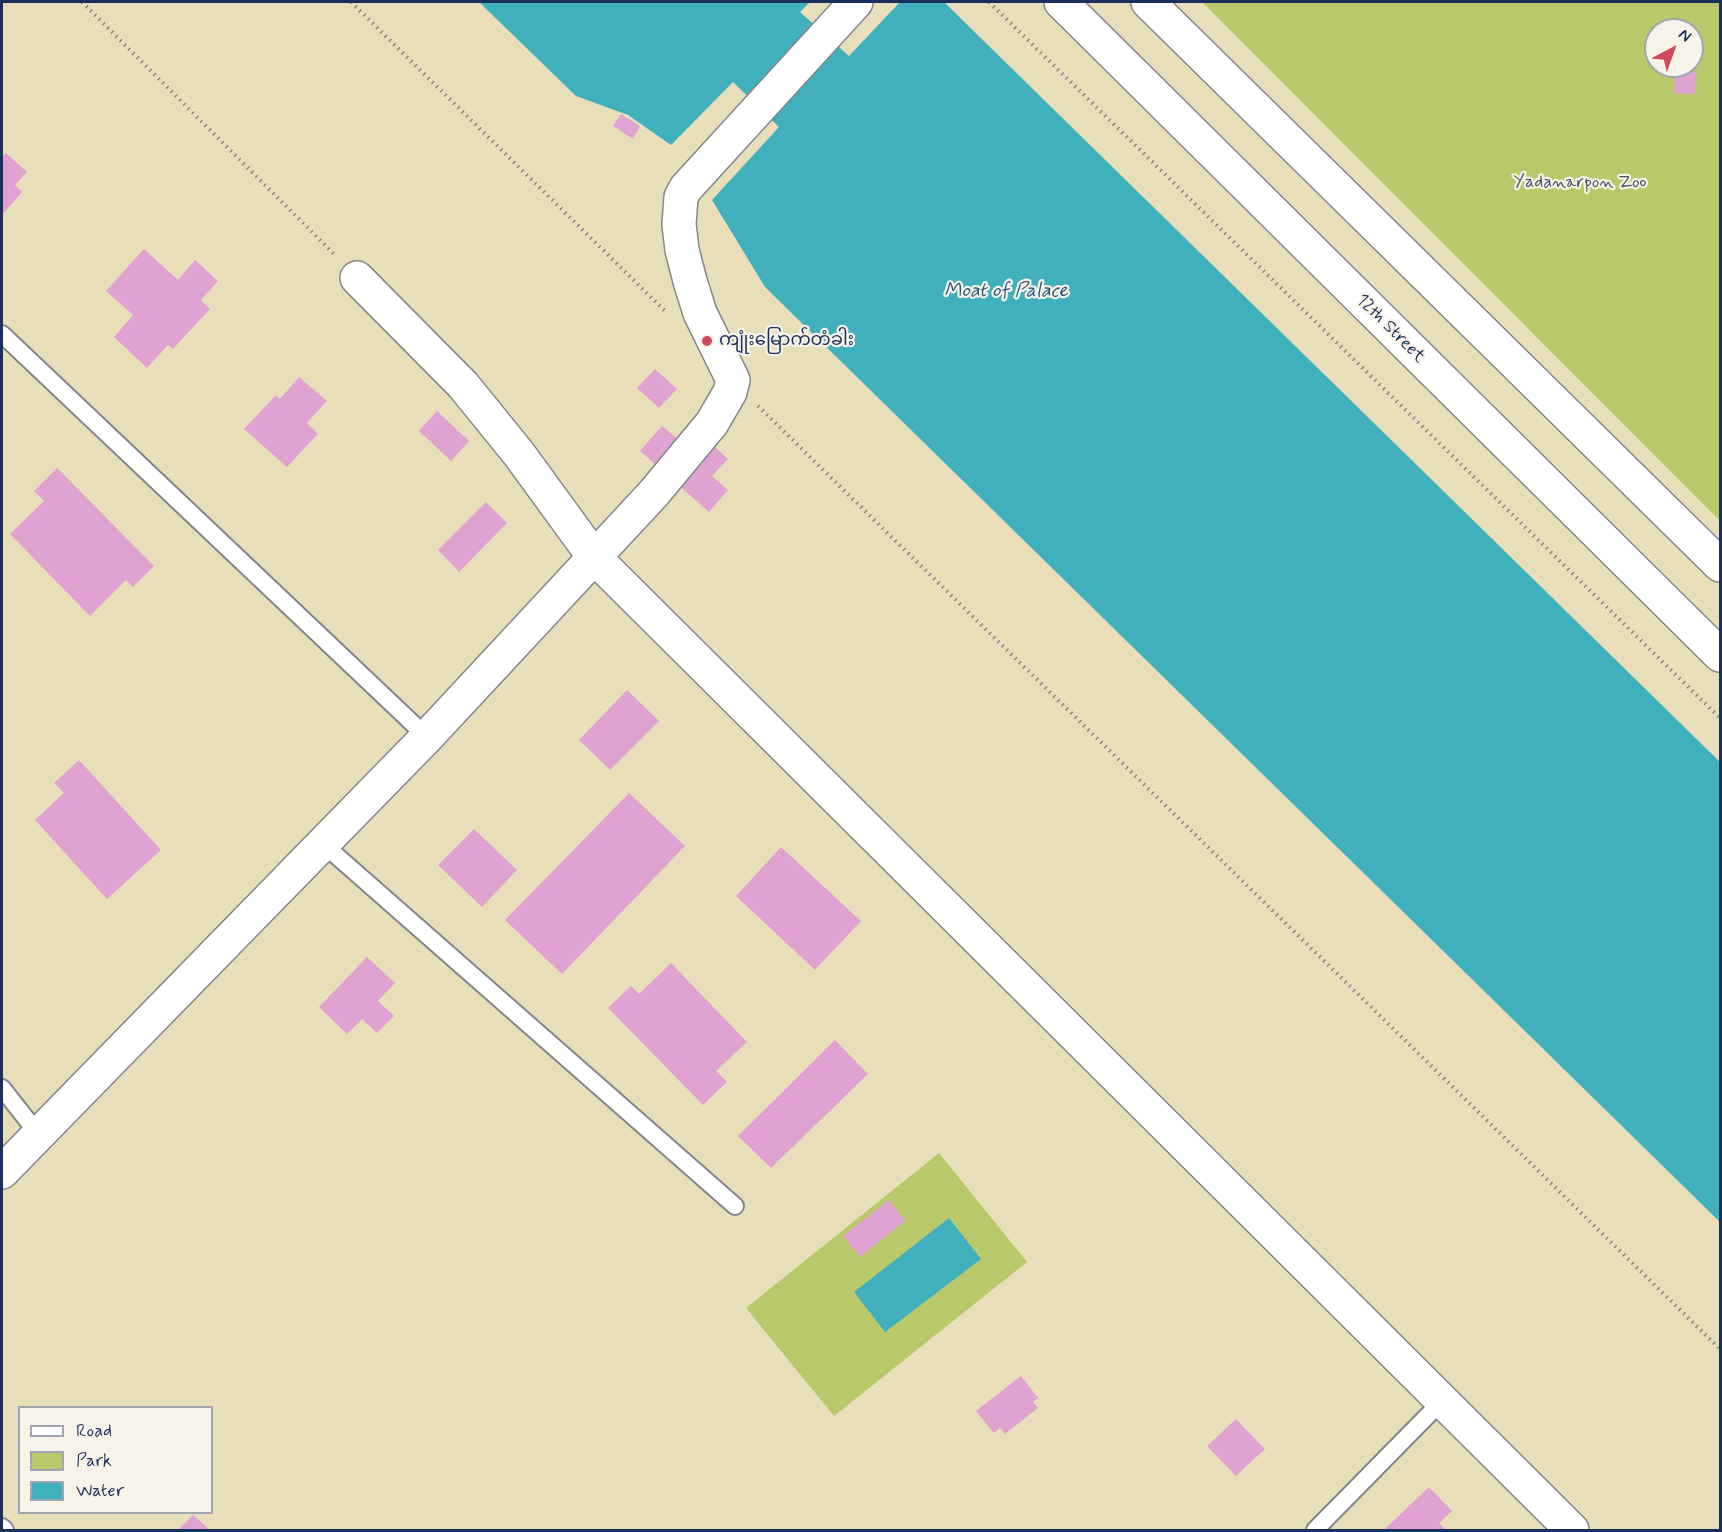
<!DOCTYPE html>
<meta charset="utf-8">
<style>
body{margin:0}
#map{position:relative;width:1722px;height:1532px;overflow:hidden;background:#e9deba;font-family:Mynerve,sans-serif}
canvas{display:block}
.frame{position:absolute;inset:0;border:3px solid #1b2f5e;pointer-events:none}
.legend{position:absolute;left:18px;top:1406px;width:195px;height:108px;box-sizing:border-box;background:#f7f3e8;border:2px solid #9fa5b1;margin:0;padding:8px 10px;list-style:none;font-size:18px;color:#1b2f5e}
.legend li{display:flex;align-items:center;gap:12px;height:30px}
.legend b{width:30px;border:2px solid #9fa5b1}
.north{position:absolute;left:1644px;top:18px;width:60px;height:60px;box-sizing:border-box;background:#f7f3e8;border:2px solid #9fa5b1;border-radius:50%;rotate:41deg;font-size:16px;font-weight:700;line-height:24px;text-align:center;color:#1b2f5e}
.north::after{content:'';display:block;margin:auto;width:21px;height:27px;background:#d1495b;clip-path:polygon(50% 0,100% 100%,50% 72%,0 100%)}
</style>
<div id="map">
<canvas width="1722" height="1532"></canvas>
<div class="frame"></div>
<ul class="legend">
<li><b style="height:8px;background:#fff"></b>Road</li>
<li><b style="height:16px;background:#b9c86a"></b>Park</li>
<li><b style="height:16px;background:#41b0bd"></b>Water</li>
</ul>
<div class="north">N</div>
</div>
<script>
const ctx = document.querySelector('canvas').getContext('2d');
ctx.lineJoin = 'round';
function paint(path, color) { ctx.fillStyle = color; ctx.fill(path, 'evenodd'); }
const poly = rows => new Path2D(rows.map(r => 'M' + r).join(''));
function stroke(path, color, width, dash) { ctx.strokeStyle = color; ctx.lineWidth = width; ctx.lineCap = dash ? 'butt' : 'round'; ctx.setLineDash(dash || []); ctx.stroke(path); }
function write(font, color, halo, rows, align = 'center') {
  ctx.font = font + ' Mynerve,"Noto Sans Myanmar",sans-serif'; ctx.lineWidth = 4.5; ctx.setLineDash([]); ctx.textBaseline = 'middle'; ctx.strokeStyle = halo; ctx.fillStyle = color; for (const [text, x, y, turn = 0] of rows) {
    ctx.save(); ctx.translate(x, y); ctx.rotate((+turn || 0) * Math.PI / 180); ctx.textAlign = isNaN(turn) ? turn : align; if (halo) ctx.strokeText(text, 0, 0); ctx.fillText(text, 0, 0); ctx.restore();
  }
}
paint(poly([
 [1202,2,1720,2,1720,521],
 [1656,30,1692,30,1692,66,1656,66],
 [939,1153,1027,1262,834,1416,746,1308]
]), '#b9c86a');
paint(poly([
 [479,2,810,2,800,12,849,56,900,2,944,2,1720,762,1720,1222,765,287,712,200,779,127,733,82,671,145,628,115,576,96],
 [949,1218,981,1259,885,1332,854,1292]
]), '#41b0bd');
paint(poly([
 [1675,71,1696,72,1695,94,1674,93],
 [621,114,640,126,633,139,613,126],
 [6,153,27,172,15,185,22,192,2,215,2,157],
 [144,249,178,280,195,260,218,281,201,300,210,309,173,349,168,345,147,368,114,337,133,315,106,291],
 [655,369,677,389,659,408,637,388],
 [299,377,327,401,307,423,318,434,287,467,244,429,276,395,280,399],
 [437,411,469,441,451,461,419,431],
 [662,426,682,443,695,429,728,459,712,476,728,490,709,512,640,451],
 [57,468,154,566,133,587,126,580,90,616,10,534,44,501,34,491],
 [486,502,507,523,459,572,438,550],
 [627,690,659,721,610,770,579,740],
 [79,760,161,850,107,899,35,820,64,793,54,783],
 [629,793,685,846,562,974,505,920],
 [474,829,517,870,482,907,438,865],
 [781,847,861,921,815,970,736,896],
 [367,957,395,983,378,1001,394,1016,377,1033,362,1019,347,1034,319,1007],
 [671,963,747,1042,716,1071,727,1082,703,1105,608,1008,631,986,639,994],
 [835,1040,868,1074,771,1168,738,1136],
 [889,1200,905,1221,860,1257,843,1236],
 [1021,1376,1038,1398,1033,1402,1038,1408,1005,1434,1000,1428,994,1433,976,1411],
 [1236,1419,1265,1449,1236,1476,1207,1446],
 [1429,1487,1452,1511,1439,1523,1446,1530,1384,1530],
 [193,1515,210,1530,178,1530]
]), '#e0a3d1');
const lane = poly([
 [2,334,427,737],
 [322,843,735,1206],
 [2,1088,39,1135],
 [2,1527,5,1530],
 [1315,1530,1443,1400]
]);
const street = poly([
 [357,278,463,385,519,454,594,557,1572,1530]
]);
const secondary = poly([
 [2,1172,427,737,654,493,712,423,730,392,733,380,700,313,690,281,682,250,679,224,681,197,686,188,856,2]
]);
const primary = poly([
 [1061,2,1720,655],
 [1148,2,1720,565]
]);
stroke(lane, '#82868c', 20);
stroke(street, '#82868c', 36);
stroke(secondary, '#82868c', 36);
stroke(primary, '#82868c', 36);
stroke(poly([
 [82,2,336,256],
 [351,2,665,311],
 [989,2,1720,718],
 [758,406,1720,1349]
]), '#82868c', 4, [1.5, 4.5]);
stroke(lane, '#fff', 16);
stroke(street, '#fff', 33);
stroke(secondary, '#fff', 33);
stroke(primary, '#fff', 33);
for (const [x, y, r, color] of [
 [707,341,6,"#d1495b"]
]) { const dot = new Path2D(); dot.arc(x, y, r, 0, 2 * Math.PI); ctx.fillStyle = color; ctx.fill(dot); stroke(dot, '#f7f3e8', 2); }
write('18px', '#425561', '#f7f3e8', [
 ["Yadanarpon Zoo",1580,183]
]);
write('18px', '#1b2f5e', '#f7f3e8', [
 ["12th Street",1390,329,45]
]);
write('18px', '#1b2f5e', '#f7f3e8', [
 ["ကျုံးမြောက်တံခါး",719,341]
], 'left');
write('italic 20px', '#26567a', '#f7f3e8', [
 ["Moat of Palace",1006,292]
]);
</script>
